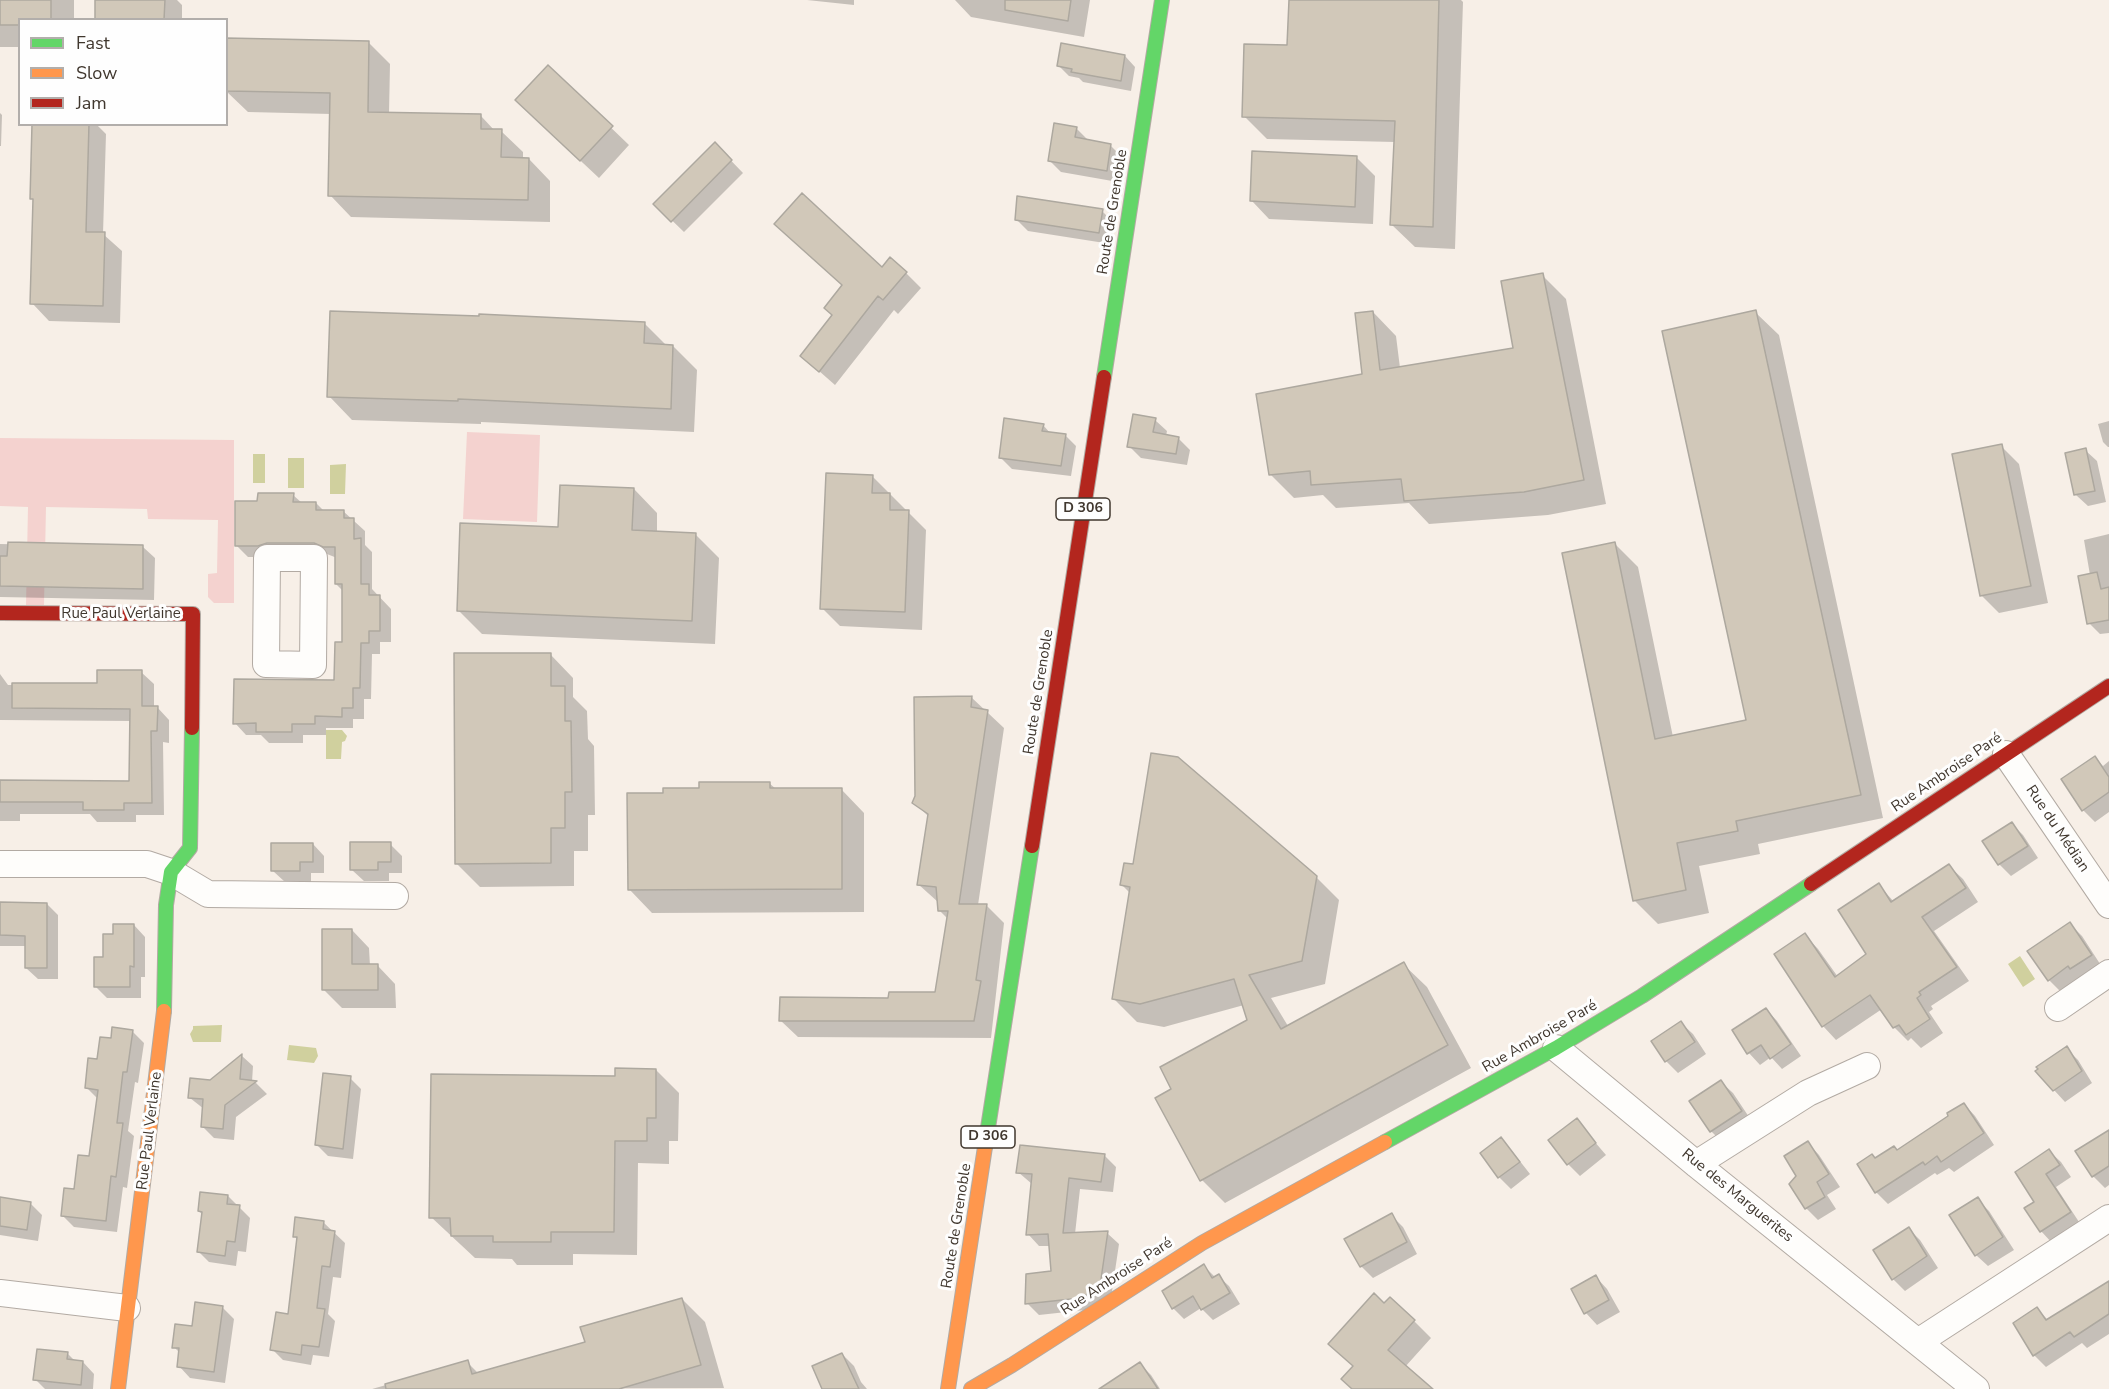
<!DOCTYPE html>
<meta charset="utf-8">
<style>
body{margin:0}
#map{position:relative;width:2109px;height:1389px;overflow:hidden;background:#f7efe7;font-family:"Nunito Sans",sans-serif}
canvas{display:block}
.legend{position:absolute;left:18px;top:18px;width:210px;height:108px;box-sizing:border-box;background:#fefefe;border:2px solid #b2aeab;margin:0;padding:8px 10px;list-style:none;font-size:18px;color:#40372e}
.legend li{display:flex;align-items:center;gap:12px;height:30px}
.legend b{width:30px;border:2px solid #b2aeab}
</style>
<div id="map">
<canvas width="2109" height="1389"></canvas>
<ul class="legend">
<li><b style="height:8px;background:#63d668"></b>Fast</li>
<li><b style="height:8px;background:#ff974d"></b>Slow</li>
<li><b style="height:8px;background:#b3261e"></b>Jam</li>
</ul>
</div>
<script>
const ctx = document.querySelector('canvas').getContext('2d');
ctx.lineJoin = 'round';
function paint(path, color) { ctx.fillStyle = color; ctx.fill(path, 'evenodd'); }
const poly = rows => new Path2D(rows.map(r => 'M' + r).join(''));
function stroke(path, color, width, dash) { ctx.strokeStyle = color; ctx.lineWidth = width; ctx.lineCap = dash ? 'butt' : 'round'; ctx.setLineDash(dash || []); ctx.stroke(path); }
function write(font, color, halo, rows, align = 'center') {
  ctx.font = font + ' "Nunito Sans",sans-serif'; ctx.lineWidth = 6; ctx.setLineDash([]); ctx.textBaseline = 'middle'; ctx.strokeStyle = halo; ctx.fillStyle = color; for (const [text, x, y, turn = 0] of rows) {
    ctx.save(); ctx.translate(x, y); ctx.rotate((+turn || 0) * Math.PI / 180); ctx.textAlign = isNaN(turn) ? turn : align; if (halo) ctx.strokeText(text, 0, 0); ctx.fillText(text, 0, 0); ctx.restore();
  }
}
paint(poly([
 [467,432,540,435,537,522,463,519],
 [0,438,234,440,234,603,214,603,208,597,208,574,217,573,218,520,148,519,147,509,46,507,44,605,26,605,28,507,0,506]
]), '#f4d2cf');
paint(poly([
 [253,454,265,454,265,483,253,483],
 [288,458,304,458,304,488,288,488],
 [346,464,345,494,330,494,330,465],
 [326,730,342,730,347,736,345,741,342,742,341,759,326,759],
 [2020,956,2035,979,2023,987,2008,964],
 [222,1025,221,1042,193,1042,190,1034,193,1029,193,1026],
 [289,1045,316,1048,318,1056,314,1063,287,1060]
]), '#d0d09e');
paint(poly([
 [0,0,74,0,74,20,20,20,20,47,0,47],
 [97,0,177,0,182,5,182,20,96,20],
 [807,0,854,0,854,5],
 [955,0,1090,0,1084,37,971,17],
 [1291,0,1461,0,1463,2,1455,249,1415,247,1392,225,1395,142,1267,139,1244,116,1289,47],
 [226,40,368,42,390,64,389,114,481,116,495,131,501,131,523,152,523,159,529,159,550,181,550,222,351,217,330,195,331,114,248,112,226,91],
 [1125,56,1135,67,1131,91,1083,82,1079,78,1069,76,1059,66],
 [548,67,629,145,599,178,535,118],
 [0,113,2,115,1,146,0,146],
 [34,124,96,124,106,134,103,234,122,251,120,323,49,321,32,303,35,201,32,198],
 [1076,128,1088,140,1110,145,1122,157,1118,182,1061,172,1049,160],
 [715,144,743,173,684,232,655,204],
 [1357,158,1375,176,1373,224,1269,219,1252,201],
 [1102,211,1114,223,1111,244,1028,231,1016,219],
 [882,269,906,273,921,288,898,314,894,310,835,385,802,356],
 [1542,275,1566,299,1606,504,1548,515,1429,524,1409,503,1336,508,1323,495,1294,498,1270,474,1364,375,1373,312,1396,336,1400,368,1515,349],
 [1755,312,1779,335,1883,818,1758,844,1760,854,1699,866,1709,913,1658,924,1635,901,1614,543,1638,567,1673,737,1748,721],
 [644,323,667,346,673,346,697,370,694,432,481,422,481,424,352,420,329,396],
 [1155,420,1167,431,1166,436,1178,438,1190,450,1187,465,1141,458,1129,446],
 [2109,421,2109,447,2108,447,2103,442,2098,424],
 [1043,425,1051,434,1065,435,1076,446,1071,476,1012,469,1001,458],
 [2001,446,2019,464,2048,603,1999,613,1981,595],
 [2085,450,2097,461,2106,502,2088,506,2076,495],
 [872,476,926,530,922,630,840,626,822,608],
 [634,489,657,513,657,532,695,534,719,558,715,644,482,634,458,610,560,529],
 [293,495,302,503,316,503,324,511,343,511,365,531,365,545,372,552,372,589,391,609,391,642,380,642,380,654,372,654,371,699,364,699,364,719,353,719,353,728,326,728,326,735,303,735,303,743,269,743,261,735,246,735,235,723,336,681,343,643,343,591,336,584,337,558,327,554,279,554,270,557,248,557,236,545,259,503],
 [2109,534,2109,633,2100,634,2089,623,2090,575,2084,540],
 [0,544,143,547,155,558,154,600,0,597],
 [550,654,573,678,573,697,587,711,588,739,594,746,595,815,588,815,588,851,574,851,574,886,480,887,456,863],
 [141,672,154,684,154,707,157,707,169,720,169,743,163,742,164,815,136,815,136,822,97,822,90,814,20,814,20,821,0,821,0,781,131,782,131,721,0,720,0,674,8,685,98,685],
 [971,697,1004,728,978,905,986,905,1004,923,991,1038,798,1037,780,1020,936,993,948,919,939,910,938,902,918,884,929,817,914,802],
 [2095,758,2103,766,2109,761,2109,812,2095,822,2083,810],
 [769,783,776,789,841,789,864,813,864,912,652,913,629,889,664,795],
 [2012,824,2023,835,2038,858,2011,876,1999,864,1984,842],
 [313,844,324,856,324,873,311,873,311,882,285,882,273,871],
 [390,844,402,856,402,873,389,873,389,881,364,881,352,870],
 [1949,866,1963,879,1978,902,1934,931,1969,981,1931,1006,1933,1009,1929,1012,1943,1033,1921,1048,1911,1038,1908,1041,1894,1027,1882,1009,1836,1040,1823,1026,1805,935,1818,949,1838,977,1868,955,1879,885,1894,902],
 [1316,877,1339,900,1325,984,1271,998,1288,1026,1403,964,1427,987,1471,1068,1225,1203,1202,1180,1157,1099,1173,1090,1248,1021,1244,1005,1164,1027,1137,1022,1114,999,1130,893,1121,884],
 [47,904,58,915,58,979,38,979,26,968,27,946,0,946,0,907],
 [2070,924,2082,936,2102,967,2060,991,2049,980],
 [134,925,145,937,145,977,141,977,141,998,107,998,95,986,104,959,115,936],
 [352,930,369,948,370,966,378,966,395,984,396,1008,342,1008,324,990],
 [1766,1009,1777,1021,1801,1056,1782,1069,1771,1057,1760,1065,1749,1053,1734,1030],
 [1681,1023,1693,1034,1706,1054,1678,1073,1666,1061,1653,1041],
 [132,1031,144,1043,138,1083,135,1082,128,1131,134,1136,127,1188,123,1187,117,1232,74,1227,62,1215,91,1158,98,1099,86,1087,112,1040],
 [2066,1048,2078,1060,2092,1083,2065,1102,2054,1090],
 [242,1056,253,1066,252,1082,256,1083,267,1094,236,1117,234,1140,214,1138,202,1126,204,1109,190,1098],
 [656,1070,679,1093,678,1141,669,1141,669,1164,638,1163,637,1255,573,1254,573,1265,517,1265,512,1259,475,1258,431,1217],
 [350,1078,361,1089,353,1159,328,1156,317,1145],
 [1721,1082,1733,1093,1753,1123,1723,1143,1711,1131,1691,1102],
 [1964,1104,1975,1116,1994,1145,1954,1172,1949,1168,1937,1175,1935,1173,1888,1204,1876,1192,1859,1164,1898,1151,1950,1116],
 [1576,1120,1606,1155,1580,1176,1568,1164],
 [2109,1132,2109,1185,2105,1188,2093,1176],
 [1501,1139,1512,1151,1530,1174,1511,1189,1499,1177,1482,1153],
 [1808,1143,1819,1155,1840,1187,1827,1195,1836,1209,1818,1220,1806,1208,1791,1185,1798,1177],
 [2049,1151,2061,1162,2071,1177,2056,1187,2081,1225,2052,1243,2041,1231,2036,1202],
 [1104,1155,1116,1167,1113,1192,1080,1189,1075,1234,1107,1233,1119,1244,1111,1298,1094,1309,1039,1315,1027,1303,1052,1273,1050,1246,1039,1246,1028,1234,1032,1184,1018,1172],
 [228,1196,250,1218,246,1252,238,1251,236,1266,209,1262,199,1252,203,1215,199,1211],
 [0,1199,30,1203,42,1215,38,1241,0,1235],
 [1977,1199,1989,1211,2014,1250,1988,1266,1976,1255],
 [1391,1215,1403,1227,1417,1254,1373,1278,1361,1266],
 [323,1222,345,1243,341,1278,333,1277,328,1314,335,1321,329,1357,313,1355,311,1365,283,1360,272,1349,289,1316,298,1240,294,1236],
 [1909,1229,1920,1240,1938,1268,1905,1291,1893,1279,1875,1250],
 [1204,1266,1216,1278,1218,1276,1229,1286,1240,1304,1213,1320,1201,1308,1184,1319,1173,1308,1164,1292],
 [1596,1277,1607,1289,1620,1312,1597,1325,1586,1313],
 [2109,1283,2109,1334,2087,1348,2082,1343,2046,1367,2034,1355,2037,1309,2048,1320],
 [682,1299,705,1322,724,1388,372,1389,467,1362,479,1374,587,1343],
 [196,1304,223,1308,234,1319,225,1383,190,1378,179,1366,180,1353,174,1347,193,1328],
 [1384,1305,1414,1321,1431,1338,1405,1367,1430,1389,1353,1389,1354,1367],
 [68,1354,76,1362,83,1362,94,1374,93,1389,45,1389,35,1379],
 [842,1354,854,1366,861,1382,867,1389,824,1389],
 [1140,1364,1151,1375,1160,1389,1116,1389]
]), '#0003');
const building = poly([
 [0,0,51,0,51,20,20,20,20,25,0,25,0,0],
 [95,0,165,0,164,20,95,20,95,0],
 [1005,0,1071,0,1068,21,1005,10,1005,0],
 [1289,0,1439,0,1433,227,1390,225,1395,121,1242,117,1244,44,1287,45,1289,0],
 [226,38,369,41,368,112,481,114,481,129,502,129,501,157,529,158,528,200,328,196,330,93,226,91,226,38],
 [1061,43,1125,55,1121,81,1071,72,1072,69,1057,66,1061,43],
 [548,65,613,126,580,161,515,100,548,65],
 [1054,123,1077,127,1075,137,1111,144,1107,171,1048,161,1054,123],
 [32,124,89,124,86,232,105,232,103,306,30,304,33,199,30,199,32,124],
 [715,142,732,160,671,222,653,204,715,142],
 [1252,151,1357,156,1355,207,1250,201,1252,151],
 [802,193,882,267,890,257,907,272,883,300,878,296,819,372,800,356,832,315,824,308,842,285,774,224,802,193],
 [1017,196,1103,209,1099,233,1015,220,1017,196],
 [1543,273,1584,480,1524,492,1404,501,1401,479,1311,485,1310,471,1269,475,1256,394,1362,374,1355,313,1373,311,1380,370,1513,348,1501,281,1543,273],
 [1756,310,1861,795,1736,821,1738,831,1677,843,1686,890,1633,901,1562,553,1615,542,1655,739,1746,720,1662,331,1756,310],
 [330,311,479,316,479,314,645,322,644,343,673,345,671,409,458,399,458,401,327,397,330,311],
 [1133,414,1156,418,1153,432,1179,437,1176,454,1127,447,1133,414],
 [1004,418,1044,424,1042,431,1066,434,1061,466,999,458,1004,418],
 [2002,444,2031,586,1980,596,1952,454,2002,444],
 [2086,448,2095,491,2074,495,2065,453,2086,448],
 [826,473,873,475,872,493,890,493,890,510,909,510,905,612,820,609,826,473],
 [560,485,634,488,632,530,696,533,692,621,457,611,460,523,558,527,560,485],
 [258,493,294,493,293,502,316,502,316,510,344,510,344,518,354,518,354,539,361,538,361,584,369,584,369,595,380,595,380,631,369,631,369,643,361,643,360,688,353,688,353,708,342,708,342,717,315,716,315,724,292,724,292,732,256,732,256,723,233,724,234,679,334,680,335,642,342,642,342,584,335,584,335,547,323,547,314,543,267,543,258,546,235,546,235,501,257,501,258,493],
 [8,542,143,545,143,589,0,586,0,556,7,556,8,542],
 [2097,572,2101,589,2109,587,2109,620,2087,624,2078,576,2097,572],
 [454,653,551,653,551,686,565,686,565,721,571,721,572,792,565,792,565,828,551,828,551,863,455,864,454,653],
 [97,670,142,670,142,706,158,706,157,731,151,731,152,803,124,803,124,810,83,810,83,802,0,802,0,780,129,781,130,709,12,708,12,683,97,683,97,670],
 [972,696,971,707,988,710,959,904,987,904,976,980,981,981,974,1021,779,1021,780,997,888,998,889,992,935,992,948,911,938,911,936,887,917,885,928,814,912,803,915,796,914,697,972,696],
 [1151,753,1178,757,1317,876,1302,961,1249,975,1281,1029,1404,962,1448,1045,1200,1181,1155,1098,1171,1089,1160,1067,1247,1020,1234,979,1140,1004,1112,999,1130,887,1120,885,1124,863,1133,864,1151,753],
 [2095,756,2109,777,2109,792,2082,811,2061,779,2095,756],
 [699,782,770,782,770,788,842,788,842,889,628,890,627,793,663,793,663,788,699,788,699,782],
 [2012,822,2028,846,1998,865,1982,841,2012,822],
 [350,842,391,842,391,862,378,862,378,870,350,870,350,842],
 [271,843,313,843,313,862,300,862,300,871,271,871,271,843],
 [1949,864,1966,888,1922,917,1957,967,1919,992,1921,995,1917,998,1930,1019,1906,1035,1899,1025,1893,1028,1870,995,1822,1027,1774,954,1805,933,1835,977,1866,954,1838,910,1879,883,1891,902,1949,864],
 [0,902,47,903,47,968,25,968,25,936,0,935,0,902],
 [2070,922,2092,955,2070,969,2068,966,2048,981,2027,951,2070,922],
 [113,924,134,924,134,967,130,966,130,987,94,987,94,957,103,957,103,934,113,934,113,924],
 [322,929,352,929,352,964,378,964,378,990,322,990,322,929],
 [1766,1008,1791,1044,1770,1059,1761,1045,1747,1054,1732,1030,1766,1008],
 [1681,1021,1695,1042,1665,1062,1651,1041,1681,1021],
 [112,1027,133,1030,127,1072,123,1072,117,1123,123,1123,116,1177,111,1176,106,1221,61,1216,64,1188,74,1189,78,1155,89,1156,98,1090,85,1088,88,1058,97,1059,100,1037,111,1038,112,1027],
 [2067,1046,2082,1071,2053,1091,2035,1071,2038,1069,2036,1067,2067,1046],
 [242,1054,240,1079,257,1081,225,1105,223,1129,201,1127,203,1099,188,1098,190,1078,210,1080,242,1054],
 [615,1068,656,1069,656,1118,647,1118,647,1141,615,1141,614,1232,551,1232,551,1242,493,1242,493,1236,451,1236,450,1218,429,1218,431,1074,615,1076,615,1068],
 [323,1073,351,1076,343,1149,315,1145,323,1073],
 [1721,1080,1742,1111,1710,1132,1689,1101,1721,1080],
 [1964,1103,1984,1133,1941,1162,1937,1156,1925,1165,1923,1162,1875,1193,1857,1164,1872,1154,1875,1158,1894,1146,1897,1150,1948,1116,1947,1113,1964,1103],
 [1577,1118,1596,1143,1567,1165,1548,1140,1577,1118],
 [2109,1130,2109,1166,2092,1177,2075,1151,2109,1130],
 [1501,1137,1520,1162,1498,1178,1480,1153,1501,1137],
 [1808,1141,1829,1174,1817,1182,1825,1197,1805,1209,1789,1184,1796,1176,1784,1156,1808,1141],
 [1020,1145,1105,1154,1101,1182,1069,1178,1063,1233,1108,1231,1100,1286,1081,1298,1025,1304,1026,1274,1051,1271,1048,1234,1026,1235,1032,1174,1016,1173,1020,1145],
 [2049,1149,2060,1165,2046,1174,2071,1212,2040,1232,2024,1208,2034,1202,2015,1172,2049,1149],
 [200,1192,228,1195,227,1204,240,1205,235,1242,227,1241,225,1256,197,1252,202,1212,198,1211,200,1192],
 [0,1197,31,1202,27,1230,0,1226,0,1197],
 [1978,1197,2003,1237,1975,1256,1949,1215,1978,1197],
 [1392,1213,1407,1242,1360,1267,1344,1239,1392,1213],
 [295,1217,324,1221,323,1229,335,1231,330,1267,322,1266,317,1308,325,1309,319,1347,302,1345,301,1355,270,1350,276,1312,288,1314,297,1237,293,1237,295,1217],
 [1909,1227,1927,1256,1892,1280,1873,1250,1909,1227],
 [1204,1264,1212,1278,1219,1274,1230,1293,1201,1310,1193,1296,1172,1309,1162,1291,1204,1264],
 [1596,1275,1609,1300,1584,1314,1571,1289,1596,1275],
 [2109,1281,2109,1314,2074,1337,2070,1332,2033,1356,2013,1323,2037,1307,2046,1320,2109,1281],
 [1374,1293,1384,1303,1390,1297,1415,1320,1388,1350,1433,1389,1352,1389,1341,1379,1353,1366,1328,1344,1374,1293],
 [682,1298,701,1365,619,1389,386,1389,385,1384,468,1360,472,1374,585,1342,580,1327,682,1298],
 [195,1302,223,1306,214,1372,177,1367,179,1348,172,1348,175,1324,192,1326,195,1302],
 [37,1349,68,1352,67,1359,83,1361,81,1385,33,1380,37,1349],
 [842,1353,859,1389,822,1389,812,1366,842,1353],
 [1140,1362,1158,1389,1099,1389,1140,1362]
]);
paint(building, '#d1c8b9');
stroke(building, '#ada89f', 1.5);
const street = poly([
 [267,558,314,558,313,665,266,664,267,558],
 [2006,754,2109,905],
 [0,864,147,864,171,872,208,894,395,896],
 [2058,1008,2109,973],
 [1556,1048,1696,1164,1976,1389],
 [1696,1164,1808,1093,1867,1066],
 [0,1293,127,1308],
 [1918,1342,2109,1218]
]);
const fast = poly([
 [1104,377,1162,0],
 [164,1011,166,905,171,872,190,848,192,728],
 [1385,1142,1556,1048,1642,996,1811,884],
 [985,1147,1032,846]
]);
const slow = poly([
 [118,1389,164,1011],
 [948,1389,985,1147],
 [971,1389,1012,1365,1202,1243,1385,1142]
]);
const jam = poly([
 [0,613,193,614,192,728],
 [1032,846,1104,377],
 [1811,884,2109,686]
]);
stroke(street, '#b2aaa3', 28);
stroke(fast, '#b2aaa3', 16);
stroke(slow, '#b2aaa3', 16);
stroke(jam, '#b2aaa3', 16);
stroke(street, '#fefdfb', 26);
stroke(fast, '#63d668', 14);
stroke(slow, '#ff974d', 14);
stroke(jam, '#b3261e', 14);
for (const [x, y, w] of [
 [1083,509,54],
 [988,1137,54]
]) { const box = new Path2D(); box.roundRect(x - w / 2, y - 11, w, 22, 4.5); ctx.fillStyle = '#fefefe'; ctx.fill(box); stroke(box, '#40372e', 1.5); }
write('bold 14px', '#40372e', null, [
 ["D 306",1083,509],
 ["D 306",988,1137]
]);
write('15px', '#40372e', '#fefefe', [
 ["Route de Grenoble",1113,212,-81],
 ["Rue Paul Verlaine",121,614],
 ["Route de Grenoble",1039,692,-81],
 ["Rue Ambroise Paré",1947,773,-34],
 ["Rue du Médian",2057,829,56],
 ["Rue Ambroise Paré",1540,1037,-30],
 ["Rue Paul Verlaine",150,1131,-83],
 ["Rue des Marguerites",1737,1196,39],
 ["Route de Grenoble",957,1226,-81],
 ["Rue Ambroise Paré",1117,1277,-33]
]);
</script>
